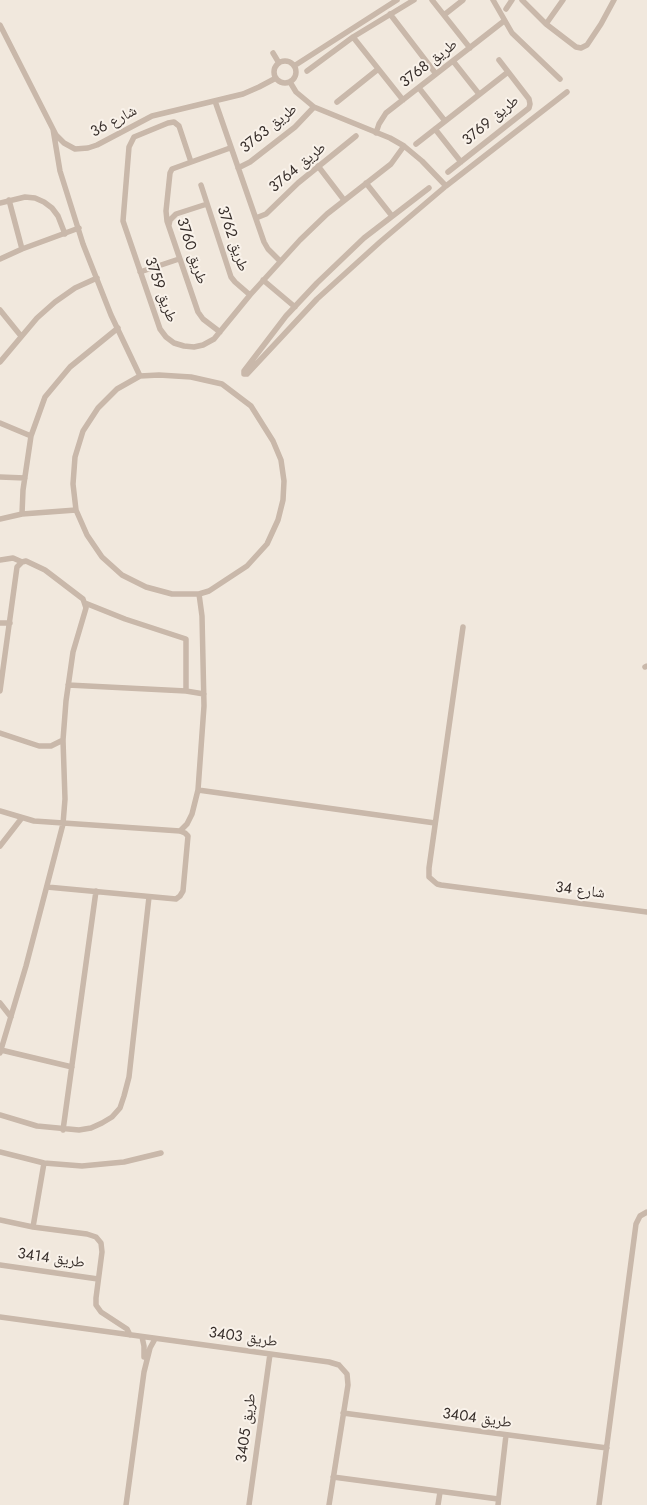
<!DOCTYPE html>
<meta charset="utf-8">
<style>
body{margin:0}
canvas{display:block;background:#f1e8dd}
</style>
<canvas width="647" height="1505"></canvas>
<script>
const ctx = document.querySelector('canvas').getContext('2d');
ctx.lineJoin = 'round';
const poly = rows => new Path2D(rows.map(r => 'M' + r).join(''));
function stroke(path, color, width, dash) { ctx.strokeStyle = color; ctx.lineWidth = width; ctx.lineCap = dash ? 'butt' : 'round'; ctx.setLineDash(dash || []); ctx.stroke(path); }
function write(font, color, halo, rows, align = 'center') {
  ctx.font = font + ' Jost,"Noto Naskh Arabic",sans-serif'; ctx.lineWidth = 4; ctx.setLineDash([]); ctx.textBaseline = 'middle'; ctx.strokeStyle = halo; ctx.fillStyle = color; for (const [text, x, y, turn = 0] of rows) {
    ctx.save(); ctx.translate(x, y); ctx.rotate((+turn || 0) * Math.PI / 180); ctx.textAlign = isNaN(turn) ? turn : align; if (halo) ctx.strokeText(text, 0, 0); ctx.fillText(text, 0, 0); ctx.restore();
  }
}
stroke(poly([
 [432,0,470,48],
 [493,0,512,33,560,79],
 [522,0,546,24,576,47,581,48,587,45,601,24,614,0],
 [506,9,512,0],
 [390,14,436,74],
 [444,15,463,0],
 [546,24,563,0],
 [0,25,56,135,64,143,75,149,88,148,97,145,152,116,243,94,259,87,276,78],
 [353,37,403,100],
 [273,53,279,63],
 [453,61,479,94],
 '274 72a11 11 0 1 1 22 0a11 11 0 1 1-22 0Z',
 [294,66,397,0],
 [307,71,353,37,414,0],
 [290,82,296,92,314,107,390,138,404,146,422,161,446,186],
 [419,88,445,121],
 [215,101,264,242,268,249,280,261],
 [337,102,377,70],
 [53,129,60,171,83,244,111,315,140,376,159,375,191,377,222,384,251,406,273,441,281,460,284,481,283,500,278,520,267,544,247,566,209,591,199,594,202,616,204,706,198,790,192,814,187,824,180,831],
 [435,129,461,162],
 [376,133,379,124,386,113,504,21],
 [416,144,508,72],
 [191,162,179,126,174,122,168,123,134,137,129,147,123,221,160,329,166,337,174,343,184,346,194,347,203,345,214,339,250,295,300,240,327,214,391,164,404,146],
 [318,166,344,200],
 [238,168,250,162,295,127,314,107],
 [448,172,529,108,530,104,529,99,499,60],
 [366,183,392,216],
 [201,185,231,277,235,282,250,295],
 [429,188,364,238,317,283,286,316,244,371,244,374,247,374,317,299,380,242,446,186,567,92],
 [9,200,22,249],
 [0,203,25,197,35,198,44,202,52,208,58,216,65,234],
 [256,218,266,214,298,183,356,136],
 [169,225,170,220,176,214,207,204],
 [0,259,22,249,79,228],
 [140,272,179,259],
 [263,280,295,307],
 [0,310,21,336],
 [220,332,203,319,198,312,167,221,166,211,170,173,172,169,230,148],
 [0,362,37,318,55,302,75,288,97,278],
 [140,376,117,389,98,408,83,431,75,457,73,484,76,510,87,535,102,557,122,575,146,587,172,594,199,594],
 [0,423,31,436],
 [0,477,25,478],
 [22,514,23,490,31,436,45,397,70,367,118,328],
 [0,519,22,514,76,510],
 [0,560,13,558,22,562],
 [85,603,125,619,186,639,186,691],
 [0,623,10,623],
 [463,627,429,868,429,877,437,884,441,885,647,912],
 [645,667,647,666],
 [68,685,186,691,204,694],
 [0,691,17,567,22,562,26,561,45,570,83,599,86,608,73,652,66,701,63,740,65,799,63,824,26,966,0,1053],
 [0,733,39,746,51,746,63,740],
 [198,790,435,823],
 [0,811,34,821,180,831,185,833,188,836,183,891,180,896,176,899,47,887],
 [0,846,21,819],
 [0,1003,11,1017],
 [1,1050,72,1067],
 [0,1115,37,1126,79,1130,91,1128,102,1123,112,1117,120,1108,124,1096,129,1077,149,897],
 [63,1130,96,891],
 [0,1152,44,1163,82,1166,124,1162,161,1153],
 [0,1220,33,1227,87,1234,96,1237,101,1243,102,1252,96,1298,96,1305,101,1312,127,1329,130,1335],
 [33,1227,44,1163],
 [0,1265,98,1279],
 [0,1317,329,1362,339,1365,347,1374,348,1385,329,1505],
 [142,1337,144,1346,144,1357],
 [343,1413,607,1448],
 [333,1477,498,1499],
 [126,1505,144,1372,150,1348,155,1339],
 [249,1505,270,1354],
 [438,1505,440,1492],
 [498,1505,506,1435],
 [599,1505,636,1224,640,1216,647,1212]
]), '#c9b8aa', 5.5);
write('15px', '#362d29', '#f9f2ea', [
 ["طريق 3768",429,64,-38],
 ["طريق 3769",491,121,-40],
 ["شارع 36",114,122,-28],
 ["طريق 3763",269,129,-39],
 ["طريق 3764",298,168,-40],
 ["طريق 3762",232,239,71],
 ["طريق 3760",191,251,72],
 ["طريق 3759",160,290,70],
 ["شارع 34",580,891,7],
 ["طريق 3414",51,1259,8],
 ["طريق 3403",243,1338,8],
 ["طريق 3404",477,1419,8],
 ["طريق 3405",247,1428,-82]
]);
</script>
